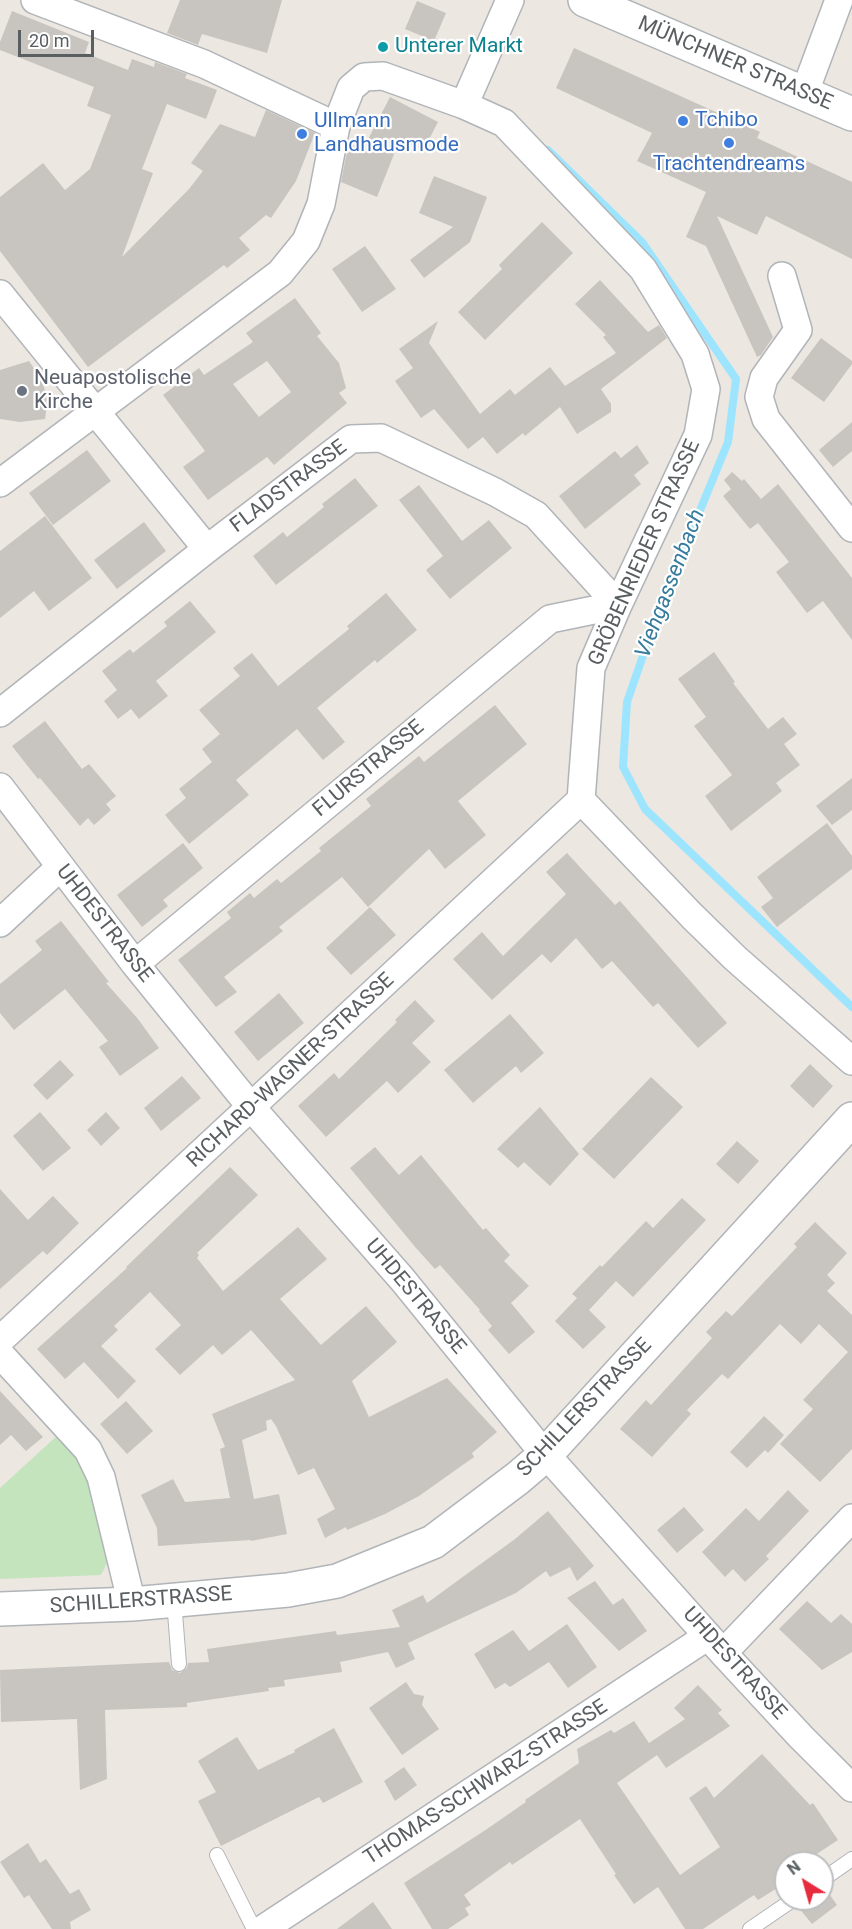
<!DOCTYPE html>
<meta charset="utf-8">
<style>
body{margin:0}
#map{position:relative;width:852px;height:1929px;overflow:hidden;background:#ece7e0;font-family:Roboto,sans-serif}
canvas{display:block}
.north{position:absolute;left:774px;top:1851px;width:60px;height:60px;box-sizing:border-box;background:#fff;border:2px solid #bdbfc0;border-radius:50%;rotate:323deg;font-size:16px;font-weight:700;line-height:24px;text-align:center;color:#595e61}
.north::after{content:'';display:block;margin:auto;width:21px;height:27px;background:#e72b3e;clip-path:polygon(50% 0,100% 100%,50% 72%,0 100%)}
.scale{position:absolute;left:18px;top:30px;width:76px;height:27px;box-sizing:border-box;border:3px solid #595e61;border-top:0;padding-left:8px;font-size:18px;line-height:21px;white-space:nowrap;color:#595e61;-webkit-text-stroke:4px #fff;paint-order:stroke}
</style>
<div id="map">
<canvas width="852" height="1929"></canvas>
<div class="north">N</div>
<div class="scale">20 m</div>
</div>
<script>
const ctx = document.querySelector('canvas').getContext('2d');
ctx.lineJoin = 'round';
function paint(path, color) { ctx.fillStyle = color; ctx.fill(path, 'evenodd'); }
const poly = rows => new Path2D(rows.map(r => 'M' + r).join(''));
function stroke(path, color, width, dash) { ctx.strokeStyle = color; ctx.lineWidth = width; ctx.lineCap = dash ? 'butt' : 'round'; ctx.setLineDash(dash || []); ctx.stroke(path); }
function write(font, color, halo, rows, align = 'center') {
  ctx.font = font + ' Roboto,sans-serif'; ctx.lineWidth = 4.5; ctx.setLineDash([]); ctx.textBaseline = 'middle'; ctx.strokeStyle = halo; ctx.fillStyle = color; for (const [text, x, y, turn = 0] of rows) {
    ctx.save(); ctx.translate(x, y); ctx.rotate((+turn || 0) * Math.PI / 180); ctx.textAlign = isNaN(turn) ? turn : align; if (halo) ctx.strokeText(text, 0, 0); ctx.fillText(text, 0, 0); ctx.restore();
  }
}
paint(poly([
 [59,1434,85,1471,94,1496,108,1551,107,1563,101,1575,0,1579,0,1488]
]), '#c3e4bc');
stroke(poly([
 [548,150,642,242,736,379,728,442,656,618,627,702,623,767,645,809,852,1007]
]), '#9de5fe', 8);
paint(poly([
 [180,0,282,0,267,53,202,34,198,45,167,33],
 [417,1,446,13,434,41,405,29],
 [12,11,89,42,85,53,128,70,132,59,154,67,155,62,187,74,185,78,217,90,206,119,167,104,142,169,153,173,122,257,189,189,203,171,191,163,220,124,255,137,266,110,315,133,296,181,271,218,266,215,239,238,250,250,227,268,224,265,88,367,0,251,0,197,43,163,65,190,90,169,111,115,87,106,94,87,0,50,0,42],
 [574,48,760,132,757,138,852,182,852,259,766,216,757,235,717,216,773,337,761,355,757,357,706,246,686,237,706,192,637,161,652,133,556,88],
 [390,97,438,122,423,151,400,139,377,197,341,182,346,156,351,144,363,149],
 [434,176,487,197,470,242,424,278,410,260,453,227,419,213],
 [542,222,573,253,485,340,458,312,502,269,499,265],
 [365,246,396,289,362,312,332,269],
 [600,280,648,332,659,325,667,338,601,389,611,404,611,412,577,434,560,407,525,436,523,433,497,454,483,437,468,449,434,409,421,418,395,381,413,368,399,349,438,321,429,343,480,414,510,389,515,395,550,367,565,386,616,353,603,337,606,335,575,304],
 [295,298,321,333,317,336,339,363,346,388,339,393,347,403,274,465,267,457,208,500,183,467,205,451,163,395,199,368,204,375,253,342,246,333],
 [267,361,291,392,259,417,233,384],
 [821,338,852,361,852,364,824,402,791,378],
 [29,361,41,379,48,399,45,419,20,422,0,419,0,370],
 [852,422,852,451,833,467,819,450],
 [637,445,649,463,634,475,641,484,585,529,559,496,615,451,621,458],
 [87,450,111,481,53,525,29,493],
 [732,472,742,481,744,479,761,499,778,484,852,578,852,640,823,601,807,613,776,572,789,562,758,523,750,529,723,496,731,489,724,480],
 [355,478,378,506,276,585,253,556,283,532,287,537,324,507,322,504],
 [419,485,462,541,489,520,512,548,450,599,426,570,443,556,399,500],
 [45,516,92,578,49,611,34,591,0,618,0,551],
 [144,522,166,551,117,589,94,560],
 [386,593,417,630,377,663,375,660,317,708,345,742,323,760,297,729,236,780,249,795,189,844,165,815,186,798,179,789,212,762,202,749,220,734,199,710,240,676,233,668,252,653,278,686,349,629,347,626],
 [190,601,216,632,156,681,168,696,139,719,131,709,118,719,104,701,117,690,102,671,130,649,133,653,167,626,164,622],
 [714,652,735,682,733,683,768,729,783,717,797,734,784,744,800,765,776,783,782,791,731,831,705,796,732,775,694,726,706,717,678,679],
 [495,705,527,744,458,801,486,835,445,869,429,849,368,907,342,877,279,927,283,931,224,977,237,992,216,1007,178,960,231,918,227,912,250,893,254,898,277,879,281,883,321,851,319,848,371,806,366,799,419,756,424,762],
 [45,721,82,769,89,764,116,796,106,804,111,810,94,825,88,818,80,826,40,778,38,779,30,769,12,746],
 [852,778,852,810,832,825,816,806],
 [827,823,852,856,852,869,777,927,761,907,773,898,757,877],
 [183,843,203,868,163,900,168,906,142,927,117,895],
 [567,853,615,905,620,901,727,1023,698,1048,658,1003,653,1007,612,961,602,969,576,938,551,963,542,954,492,1000,453,959,482,932,503,956,566,894,546,872],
 [370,907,396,935,351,975,326,948],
 [61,921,109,982,106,983,138,1019,159,1048,120,1076,99,1047,108,1041,65,989,14,1030,0,1013,0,984,42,950,35,941],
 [279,993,304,1023,258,1061,234,1032],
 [415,1000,435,1021,412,1043,431,1062,398,1093,387,1081,326,1137,298,1106,334,1073,339,1079,397,1022,395,1020],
 [510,1014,544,1053,521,1073,516,1066,473,1103,444,1070],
 [60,1060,74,1075,47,1100,33,1085],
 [810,1064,833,1086,813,1108,790,1086],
 [182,1076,201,1098,161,1131,144,1108],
 [651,1077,683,1107,614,1179,582,1149],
 [540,1107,579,1154,550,1186,524,1162,518,1168,497,1149],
 [40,1112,71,1148,43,1171,13,1136],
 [106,1112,120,1128,101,1146,87,1130],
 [737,1141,759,1161,738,1184,716,1164],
 [375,1147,399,1175,421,1155,483,1230,486,1228,510,1255,504,1261,529,1286,511,1303,535,1332,509,1354,488,1330,492,1326,479,1311,480,1310,440,1265,435,1269,416,1248,350,1168],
 [230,1167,258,1195,197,1253,199,1255,197,1258,223,1291,298,1227,327,1259,280,1299,321,1345,366,1306,397,1342,352,1381,369,1417,447,1378,497,1432,472,1453,474,1457,419,1496,385,1514,347,1530,346,1527,325,1538,317,1519,335,1509,314,1468,298,1475,276,1426,271,1419,266,1421,267,1430,242,1440,254,1499,279,1494,287,1534,251,1541,251,1540,158,1546,157,1528,141,1495,173,1479,185,1502,230,1498,220,1449,225,1447,212,1414,295,1380,251,1330,222,1355,213,1345,180,1375,155,1349,181,1325,150,1292,114,1326,118,1330,101,1346,136,1381,118,1399,84,1362,65,1379,37,1349,127,1268,126,1267],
 [0,1189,28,1220,53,1196,79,1223,47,1255,43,1251,0,1289],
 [682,1198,706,1220,633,1297,616,1281,589,1310,606,1327,583,1349,555,1321,577,1298,572,1294,600,1265,602,1267,646,1221,653,1228],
 [815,1222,847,1253,827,1275,835,1283,827,1291,852,1315,852,1449,820,1482,780,1444,813,1409,803,1400,848,1352,819,1324,801,1344,780,1324,728,1379,722,1374,687,1410,691,1414,652,1457,620,1429,646,1400,651,1405,712,1338,706,1332,726,1311,732,1316,797,1247,794,1244],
 [0,1391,43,1437,26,1451,11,1435,0,1445],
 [126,1401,153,1431,127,1454,100,1424],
 [764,1416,784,1435,768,1453,765,1450,747,1468,730,1452],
 [788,1490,809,1511,766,1556,769,1559,745,1582,733,1569,725,1577,702,1552,746,1508,759,1521],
 [684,1507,704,1530,677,1553,657,1530],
 [548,1511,594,1566,577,1581,570,1567,550,1577,546,1571,516,1593,408,1643,415,1659,396,1668,388,1652,340,1662,342,1672,284,1680,285,1686,268,1688,269,1691,187,1703,187,1707,105,1710,107,1779,80,1790,77,1719,1,1722,0,1670,169,1662,172,1670,180,1673,187,1668,188,1663,209,1662,207,1649,336,1631,337,1635,400,1627,392,1610,423,1595,427,1603,515,1539],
 [595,1581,613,1605,623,1598,647,1631,619,1651,567,1598],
 [807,1601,831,1623,841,1614,852,1624,852,1652,822,1670,779,1629],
 [567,1624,597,1667,568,1688,549,1662,510,1687,505,1683,495,1689,474,1654,513,1630,529,1651],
 [406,1682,414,1694,424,1696,422,1705,439,1729,402,1755,369,1708],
 [698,1685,722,1710,718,1713,730,1726,666,1768,657,1755,617,1783,680,1875,720,1847,689,1798,706,1786,714,1798,762,1754,810,1805,813,1803,838,1840,806,1861,808,1863,786,1863,786,1891,782,1885,758,1900,754,1895,703,1929,685,1929,658,1887,634,1904,614,1875,616,1874,580,1819,512,1865,510,1862,464,1895,471,1905,465,1908,469,1915,448,1929,432,1929,404,1883,487,1829,526,1802,525,1800,579,1763,577,1749,611,1730,614,1733,634,1721,649,1743,685,1719,674,1708],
 [334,1728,363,1782,323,1803,319,1797,221,1846,198,1801,216,1792,198,1761,237,1737,258,1770,295,1752,294,1750],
 [404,1767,417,1785,395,1801,384,1781],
 [28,1843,40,1863,46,1859,70,1894,79,1889,91,1910,70,1922,71,1929,52,1929,29,1895,24,1898,0,1862],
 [825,1888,837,1905,812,1924,798,1907,803,1899,822,1899,822,1889],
 [373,1902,392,1929,337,1929]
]), '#c8c4bf');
const service = poly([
 [174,1600,179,1664],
 [217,1855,254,1929],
 [822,1880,852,1859],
 [750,1929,794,1899]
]);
const minor = poly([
 [35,0,204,64,336,126],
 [804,94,839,0],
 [464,105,510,0],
 [782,276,798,330,764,378,759,397,766,419,852,528],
 [0,294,207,549],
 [0,483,280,273,306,241,321,204,336,126,351,88,364,77,383,76,464,105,504,123,643,269,695,354,706,389,698,435,618,605,591,668,581,800,692,916,735,958,852,1061],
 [0,713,207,549,351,439,381,438,495,492,536,515,618,605],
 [0,787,135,964,251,1107,402,1279,533,1440,723,1653,801,1737,852,1788],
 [0,923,60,867],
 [135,964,550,619,618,605],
 [0,1340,581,800],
 [0,1354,88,1450,101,1477,132,1604],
 [723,1653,852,1518],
 [263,1929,708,1636]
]);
const tertiary = poly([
 [0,1609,132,1604,288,1590,337,1581,433,1542,518,1478,546,1454,852,1119]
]);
const secondary = poly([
 [585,0,852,114]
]);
stroke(service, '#b1b4b8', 16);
stroke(minor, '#b1b4b8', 30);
stroke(tertiary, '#b1b4b8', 36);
stroke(secondary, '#b0b5b8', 36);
stroke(service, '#fff', 14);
stroke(minor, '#fff', 27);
stroke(tertiary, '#fff', 33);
stroke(secondary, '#fff', 33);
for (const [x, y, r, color] of [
 [383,47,6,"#0f9aa8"],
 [683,121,6,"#3f7fe0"],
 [302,134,6,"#3f7fe0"],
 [729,143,6,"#3f7fe0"],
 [22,391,6,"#6b7280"]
]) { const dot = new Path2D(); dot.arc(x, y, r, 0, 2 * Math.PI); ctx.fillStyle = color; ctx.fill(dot); stroke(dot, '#fff', 2); }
write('21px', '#0d838f', '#fff', [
 ["Unterer Markt",395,47]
], 'left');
write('21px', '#595e61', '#fff', [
 ["MÜNCHNER STRASSE",735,64,23],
 ["FLADSTRASSE",289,487,-37],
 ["GRÖBENRIEDER STRASSE",645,553,-66],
 ["FLURSTRASSE",369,769,-40],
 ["UHDESTRASSE",104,924,52],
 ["RICHARD-WAGNER-STRASSE",291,1071,-43],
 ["UHDESTRASSE",415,1297,50],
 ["SCHILLERSTRASSE",585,1408,-46],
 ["SCHILLERSTRASSE",141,1601,-4],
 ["UHDESTRASSE",734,1664,48],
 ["THOMAS-SCHWARZ-STRASSE",486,1783,-33]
]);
write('21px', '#366cbe', '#fff', [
 ["Tchibo",695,121],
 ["Ullmann",314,122],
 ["Landhausmode",314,146],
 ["Trachtendreams",729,165,"center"]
], 'left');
write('21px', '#5b616d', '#fff', [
 ["Neuapostolische",34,379],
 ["Kirche",34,403]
], 'left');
write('italic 22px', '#377b9d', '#fff', [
 ["Viehgassenbach",671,584,-69]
]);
</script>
